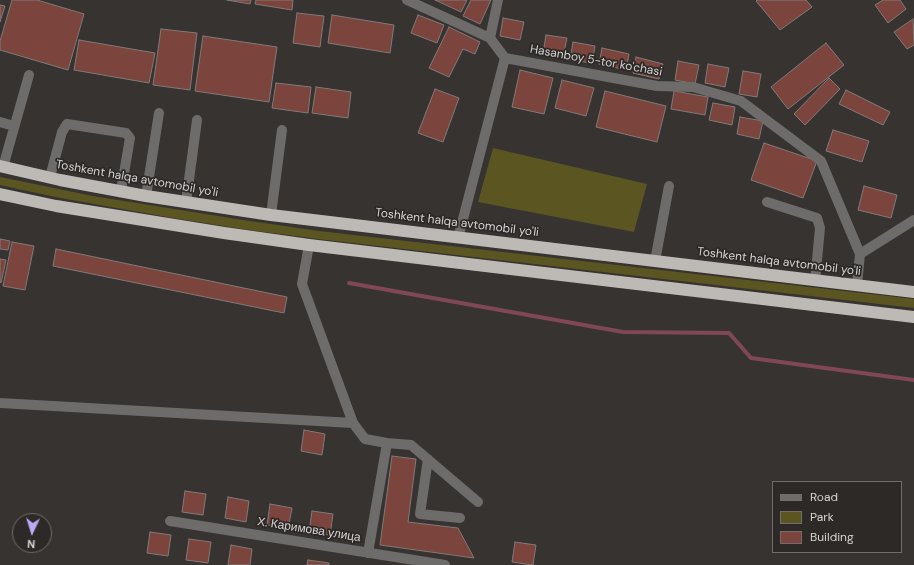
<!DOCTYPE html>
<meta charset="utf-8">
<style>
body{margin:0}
#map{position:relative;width:914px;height:565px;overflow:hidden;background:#363331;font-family:"DM Sans",sans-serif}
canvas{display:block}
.legend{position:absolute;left:772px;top:481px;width:130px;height:72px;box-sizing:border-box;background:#2c2927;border:1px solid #706d6c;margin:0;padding:5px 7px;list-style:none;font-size:12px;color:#d6d4d3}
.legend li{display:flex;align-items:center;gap:8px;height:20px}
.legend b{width:20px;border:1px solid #706d6c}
.north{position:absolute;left:12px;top:513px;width:40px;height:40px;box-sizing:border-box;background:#2c2927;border:1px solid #706d6c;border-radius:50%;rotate:184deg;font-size:11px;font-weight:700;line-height:16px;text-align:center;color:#d6d4d3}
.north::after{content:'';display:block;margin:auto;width:14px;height:18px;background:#b8abf7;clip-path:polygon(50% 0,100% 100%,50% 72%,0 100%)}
</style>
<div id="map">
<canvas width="914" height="565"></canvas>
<ul class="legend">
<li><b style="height:5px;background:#6d6c6b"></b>Road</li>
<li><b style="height:11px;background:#5b5522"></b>Park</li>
<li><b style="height:11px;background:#7b443c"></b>Building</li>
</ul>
<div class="north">N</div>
</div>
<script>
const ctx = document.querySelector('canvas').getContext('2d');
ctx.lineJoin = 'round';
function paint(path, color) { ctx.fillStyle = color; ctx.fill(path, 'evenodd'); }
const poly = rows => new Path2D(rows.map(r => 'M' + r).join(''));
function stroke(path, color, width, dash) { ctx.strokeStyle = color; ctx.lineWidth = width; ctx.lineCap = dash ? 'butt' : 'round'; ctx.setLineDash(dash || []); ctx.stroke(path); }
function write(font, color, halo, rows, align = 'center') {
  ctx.font = font + ' "DM Sans",sans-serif'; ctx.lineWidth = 3.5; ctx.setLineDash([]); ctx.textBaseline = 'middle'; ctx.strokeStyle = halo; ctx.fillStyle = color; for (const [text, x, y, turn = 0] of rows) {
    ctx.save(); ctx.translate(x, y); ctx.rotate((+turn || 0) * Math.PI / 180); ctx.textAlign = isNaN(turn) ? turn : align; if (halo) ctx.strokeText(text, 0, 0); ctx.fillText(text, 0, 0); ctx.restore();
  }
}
paint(poly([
 [493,148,647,184,634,232,478,202],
 [0,177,93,196,243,220,319,231,914,299,914,308,318,239,242,229,167,217,55,197,0,185]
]), '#5b5522');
stroke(poly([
 [349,283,623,332,729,333,751,358,914,380]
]), '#804856', 4);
const building = poly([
 [12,0,37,0,84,14,68,70,0,50,0,41,12,0],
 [227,0,251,0,250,4,227,0],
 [256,0,293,0,292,10,255,4,256,0],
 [435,0,467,0,461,12,435,0],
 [471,0,491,0,480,24,463,16,471,0],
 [757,0,806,0,812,7,780,30,756,1,757,0],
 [883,0,900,0,906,9,888,23,875,5,883,0],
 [0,5,5,6,0,22,0,5],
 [297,13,324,16,320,47,293,43,297,13],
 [332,15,394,25,390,53,328,43,332,15],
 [418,15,444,25,437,43,411,33,418,15],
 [503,18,524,22,520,40,500,36,503,18],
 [913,19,914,45,907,49,894,32,913,19],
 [449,27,480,42,475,54,463,49,449,77,429,68,449,27],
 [161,29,197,33,190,90,153,85,161,29],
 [546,35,567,38,563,57,543,53,546,35],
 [203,36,277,47,269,102,195,91,203,36],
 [79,40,155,53,149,83,74,70,79,40],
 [573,42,595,46,592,63,570,60,573,42],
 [826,43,844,65,788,109,771,87,826,43],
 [602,48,629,54,626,70,599,64,602,48],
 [636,57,663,64,659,79,633,73,636,57],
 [678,61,699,65,695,84,675,80,678,61],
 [708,64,729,68,725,87,705,83,708,64],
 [520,70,553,78,544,114,512,107,520,70],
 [743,71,761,74,757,97,739,94,743,71],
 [829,78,840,89,805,125,794,114,829,78],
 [562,80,594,88,586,116,555,108,562,80],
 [276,83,311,87,308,113,272,108,276,83],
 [316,87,351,92,348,118,312,113,316,87],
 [435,89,459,98,443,142,418,133,435,89],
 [846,90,890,112,883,125,839,104,846,90],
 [605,91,666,106,657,142,596,127,605,91],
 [674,91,708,97,705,115,671,109,674,91],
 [713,103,735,107,732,125,709,120,713,103],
 [740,117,763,121,759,139,737,134,740,117],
 [833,130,869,141,862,162,826,151,833,130],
 [764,143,817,161,803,198,751,180,764,143],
 [864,186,897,195,891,218,858,210,864,186],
 [0,239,10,241,8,250,0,249,0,239],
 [12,242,34,246,25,290,3,286,12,242],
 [56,249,287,297,284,313,53,266,56,249],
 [0,259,6,260,1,283,0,282,0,259],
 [304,430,325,434,322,455,301,451,304,430],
 [392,456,416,459,408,522,458,528,474,558,380,545,392,456],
 [185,491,206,494,203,515,182,512,185,491],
 [228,497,249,501,246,522,225,518,228,497],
 [270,504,292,508,288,529,267,525,270,504],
 [312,511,333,514,330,535,309,532,312,511],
 [150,532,171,535,168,556,147,553,150,532],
 [189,539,211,542,208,563,186,560,189,539],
 [515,542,536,545,533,565,512,562,515,542],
 [231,545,252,549,250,565,228,565,231,545],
 [308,560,329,563,329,565,307,565,308,560]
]);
paint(building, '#7b443c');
stroke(building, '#807b7a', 1);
stroke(poly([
 [407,0,490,38,505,58,657,86,693,87,741,101,821,161,860,254],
 [490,38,498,0],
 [0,122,14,126],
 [3,167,29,75],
 [50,177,62,132,67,124,126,133,130,138,121,191],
 [146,196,159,113],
 [186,202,197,120],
 [767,202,817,218,820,228,815,281],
 [271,215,282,130],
 [458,238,505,58],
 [309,245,302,284,353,423,365,439,387,443,368,553],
 [655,261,669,186],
 [857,285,860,254,914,220],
 [0,403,353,423],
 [387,443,411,445,478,502],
 [428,459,420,514,460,518],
 [170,521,445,565]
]), '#6d6c6b', 10);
stroke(poly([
 [0,166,60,180,146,196,271,215,914,292],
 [0,194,56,206,224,233,309,245,914,317]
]), '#bdbab6', 12);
write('12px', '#d6d4d3', '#2c2927', [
 ["Hasanboy 5-tor ko'chasi",596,61,10],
 ["Toshkent halqa avtomobil yo'li",137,179,10],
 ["Toshkent halqa avtomobil yo'li",457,223,7],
 ["Toshkent halqa avtomobil yo'li",779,262,7],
 ["Х. Каримова улица",309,530,9]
]);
</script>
